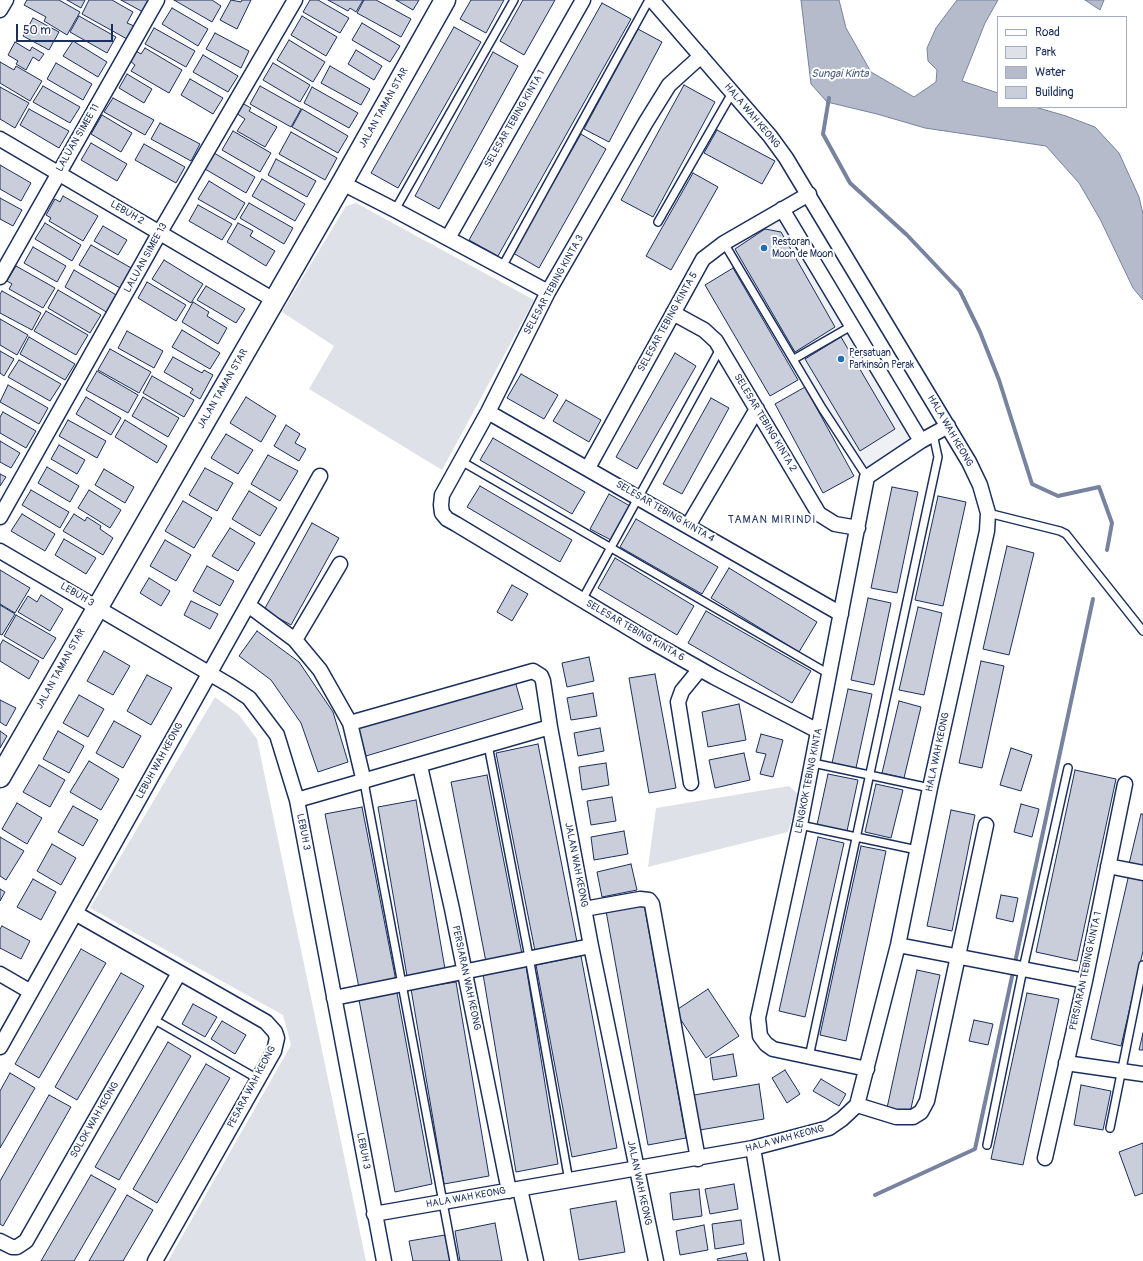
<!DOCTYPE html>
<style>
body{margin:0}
#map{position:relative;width:1143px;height:1261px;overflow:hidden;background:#fff;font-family:Pangolin,sans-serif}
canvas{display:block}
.legend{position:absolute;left:997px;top:16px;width:130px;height:92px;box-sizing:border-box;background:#fff;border:1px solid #a4acbf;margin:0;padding:5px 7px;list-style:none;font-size:12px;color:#1b2f5e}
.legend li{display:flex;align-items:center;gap:8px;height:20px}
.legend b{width:20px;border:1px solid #a4acbf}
.scale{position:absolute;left:16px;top:24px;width:97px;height:18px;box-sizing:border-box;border:2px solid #1b2f5e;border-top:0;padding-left:5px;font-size:12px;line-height:14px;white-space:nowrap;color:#1b2f5e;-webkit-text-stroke:3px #fff;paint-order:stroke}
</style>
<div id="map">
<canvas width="1143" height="1261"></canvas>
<ul class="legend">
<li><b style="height:5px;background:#fff"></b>Road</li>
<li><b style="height:11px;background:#dee1e7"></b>Park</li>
<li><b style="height:11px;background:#b5bbca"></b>Water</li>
<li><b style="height:11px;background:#caceda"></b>Building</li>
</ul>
<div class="scale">50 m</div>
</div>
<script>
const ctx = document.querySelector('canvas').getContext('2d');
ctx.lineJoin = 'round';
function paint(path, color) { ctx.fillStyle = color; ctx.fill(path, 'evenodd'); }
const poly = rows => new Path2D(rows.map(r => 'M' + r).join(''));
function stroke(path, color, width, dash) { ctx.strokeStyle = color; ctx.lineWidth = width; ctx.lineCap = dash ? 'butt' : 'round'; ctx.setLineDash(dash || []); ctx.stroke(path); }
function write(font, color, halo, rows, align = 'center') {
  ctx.font = font + ' Pangolin,sans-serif'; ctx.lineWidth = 4; ctx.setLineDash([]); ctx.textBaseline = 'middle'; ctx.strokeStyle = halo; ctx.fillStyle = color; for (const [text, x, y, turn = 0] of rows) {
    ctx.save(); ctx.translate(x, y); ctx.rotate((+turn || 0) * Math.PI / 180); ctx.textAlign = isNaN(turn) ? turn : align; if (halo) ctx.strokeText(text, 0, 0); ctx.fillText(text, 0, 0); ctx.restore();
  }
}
paint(poly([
 [784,207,915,438,864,471,724,243]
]), '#eff0f4');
paint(poly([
 [356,203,534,300,442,470,309,389,334,346,282,312,346,206],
 [215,697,239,715,257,739,366,1261,168,1261,291,1045,283,1015,90,908],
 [789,786,799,795,788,832,648,867,656,808]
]), '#dee1e7');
const water = poly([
 [801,0,839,0,846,28,871,72,914,97,936,82,937,70,928,61,927,48,936,28,957,0,998,0,985,23,962,81,998,93,998,107,1035,107,1066,116,1095,127,1119,153,1139,197,1143,214,1143,300,1133,288,1100,219,1079,183,1046,146,925,128,877,114,827,102,811,84,801,0],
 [1085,0,1104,0,1100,10,1085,0]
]);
paint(water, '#b5bbca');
stroke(water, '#77839f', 1);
stroke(poly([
 [829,98,823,134,850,183,907,235,960,291,980,332,999,380,1032,484,1058,496,1099,487,1112,523,1107,550],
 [875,1195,975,1149,1093,599]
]), '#77839f', 4);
const building = poly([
 [27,0,59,0,80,12,67,35,44,21,46,17,24,5,27,0],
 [67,0,85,0,81,8,67,0],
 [89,0,112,0,133,12,127,23,134,26,127,39,82,14,89,0],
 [121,0,149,0,143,12,121,0],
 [174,0,212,0,221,6,212,22,174,0],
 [231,0,241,2,242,0,251,0,237,29,220,20,231,0],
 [310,0,318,0,349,18,340,33,303,12,310,0],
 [328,0,363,0,356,12,350,8,348,11,328,0],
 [364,0,376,0,411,19,401,37,357,13,364,0],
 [396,0,419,0,413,10,396,0],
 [471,0,504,0,486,33,460,19,471,0],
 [523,0,555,0,524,55,500,41,523,0],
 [602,3,631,19,498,256,469,240,602,3],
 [172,8,208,29,198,46,162,24,172,8],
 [79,16,116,37,107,53,70,32,79,16],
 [302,16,337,37,326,56,291,35,302,16],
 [33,18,59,32,49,50,23,36,33,18],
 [362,23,400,46,390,62,352,40,362,23],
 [454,27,481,42,398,188,371,173,454,27],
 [154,28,195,51,186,67,145,44,154,28],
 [638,29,662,42,609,142,584,129,638,29],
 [215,33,249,51,241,68,206,49,215,33],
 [289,40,325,62,313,82,277,60,289,40],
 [73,41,107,62,98,77,63,56,73,41],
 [15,42,30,51,32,47,44,54,39,61,33,57,26,70,16,64,18,61,8,55,15,42],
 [145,48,182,70,169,93,131,71,135,65,130,61,136,51,141,54,145,48],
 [356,50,382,66,374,80,348,64,356,50],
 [493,52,518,66,439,209,415,196,493,52],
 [203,55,238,76,228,92,193,72,203,55],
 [0,62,14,70,16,66,42,81,30,101,0,83,0,62],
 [56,63,92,84,83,100,47,79,56,63],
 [273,63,310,85,300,102,263,80,273,63],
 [330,66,370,89,361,105,321,83,330,66],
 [127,74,152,89,144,103,119,88,127,74],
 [190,79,223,98,213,114,181,95,190,79],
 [684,85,715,102,653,217,621,200,684,85],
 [43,86,80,107,70,123,33,102,43,86],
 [260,86,301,109,291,127,250,104,260,86],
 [0,87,29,103,15,128,0,119,0,87],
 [312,87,358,113,349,128,304,103,312,87],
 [113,98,154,120,145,135,104,112,113,98],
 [242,103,251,108,249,111,277,127,265,147,237,131,245,119,236,113,242,103],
 [29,109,69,131,59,148,20,125,29,109],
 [302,109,348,136,338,153,292,127,302,109],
 [102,115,132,133,121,152,91,134,102,115],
 [160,123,200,144,191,161,151,139,160,123],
 [717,130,775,161,762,184,704,153,717,130],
 [233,131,271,153,260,172,222,150,233,131],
 [291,132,337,158,325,180,279,154,291,132],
 [581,134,606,149,539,268,513,253,581,134],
 [91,143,127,164,117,181,81,160,91,143],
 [144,144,185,167,176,183,135,160,144,144],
 [214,153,255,177,246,193,205,169,214,153],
 [276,159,316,181,307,197,268,175,276,159],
 [0,165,31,183,21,201,0,189,0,165],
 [693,173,718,187,671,270,646,256,693,173],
 [262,179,305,204,295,221,252,196,262,179],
 [209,181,245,203,235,220,198,199,209,181],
 [63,196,98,216,83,241,49,221,51,218,46,215,55,199,60,202,63,196],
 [0,198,22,210,13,226,0,219,0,198],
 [249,203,293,228,284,244,240,218,249,203],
 [198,205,232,224,222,240,189,221,198,205],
 [45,223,81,245,72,261,35,239,45,223],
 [238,223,253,231,250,236,275,251,266,266,227,242,238,223],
 [103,226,127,240,118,255,94,241,103,226],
 [765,229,781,232,835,327,795,352,735,249,765,229],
 [91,245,133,269,122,289,79,265,91,245],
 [33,247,66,266,57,282,24,263,33,247],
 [164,260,203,284,191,303,152,279,164,260],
 [16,266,55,288,43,308,9,289,12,284,7,281,16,266],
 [733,268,798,380,770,396,705,285,733,268],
 [74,270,118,296,108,313,65,287,74,270],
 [147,282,186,305,176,321,138,298,147,282],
 [206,286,245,309,236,323,197,300,206,286],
 [58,290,101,315,90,333,48,308,58,290],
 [2,291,41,313,32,330,0,313,0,294,2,291],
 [193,302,209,312,207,316,227,328,218,344,182,322,193,302],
 [46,311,88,335,76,355,34,331,46,311],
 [0,319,28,335,17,355,0,345,0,319],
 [182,330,220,353,210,369,172,347,182,330],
 [127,331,163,351,154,368,118,348,127,331],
 [29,337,75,364,65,380,20,354,29,337],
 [841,337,895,429,860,451,805,359,841,337],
 [110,349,151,372,139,393,98,370,110,349],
 [0,351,14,359,4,376,0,373,0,351],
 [675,353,696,366,637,469,616,457,675,353],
 [173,357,202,373,204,370,213,375,200,399,190,393,193,389,164,372,173,357],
 [19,360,61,384,50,401,8,377,19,360],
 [97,371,138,395,128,413,86,390,97,371],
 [521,374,558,395,544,419,507,398,521,374],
 [152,376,194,400,184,417,143,393,152,376],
 [8,385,48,408,39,424,0,402,8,385],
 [805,387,854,476,823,493,775,404,805,387],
 [86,397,121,418,111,435,76,414,86,397],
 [143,397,179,418,168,437,132,416,143,397],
 [246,397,276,416,261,442,230,423,246,397],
 [711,398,729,408,682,494,663,484,711,398],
 [566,400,601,420,589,442,553,421,566,400],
 [3,412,36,431,26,448,0,433,0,417,3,412],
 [68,420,106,441,97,458,59,436,68,420],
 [125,420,167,446,157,463,115,437,125,420],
 [286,425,300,434,295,443,306,449,299,461,274,446,286,425],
 [226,434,253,450,238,474,211,458,226,434],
 [493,438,585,492,572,514,480,460,493,438],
 [0,441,20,453,11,468,0,462,0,441],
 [59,445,85,460,77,474,51,459,59,445],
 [268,455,298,471,280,501,251,484,268,455],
 [47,467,79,486,70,502,38,483,47,467],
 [205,468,233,483,217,511,189,495,205,468],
 [104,469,134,487,125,503,95,485,104,469],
 [0,474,6,477,0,486,0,474],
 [480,486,572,540,560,562,467,507,480,486],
 [892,487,918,492,897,593,871,588,892,487],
 [31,490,69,512,60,528,22,505,31,490],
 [89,490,121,510,110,528,78,508,89,490],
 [249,491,277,508,260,536,232,519,249,491],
 [609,494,630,506,611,540,590,529,609,494],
 [938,496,966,502,943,606,915,600,938,496],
 [183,501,212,518,194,548,165,531,183,501],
 [22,514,55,534,45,551,11,531,22,514],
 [74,514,85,521,87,517,101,526,100,529,113,538,103,555,63,531,74,514],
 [636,519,718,567,702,594,620,547,636,519],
 [312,523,339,538,291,625,264,610,312,523],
 [230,528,255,543,238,571,212,556,230,528],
 [64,539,96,558,86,574,55,555,64,539],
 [165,540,191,555,176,581,150,566,165,540],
 [1007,546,1034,553,1009,655,983,649,1007,546],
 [615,558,694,606,677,635,598,588,615,558],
 [207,566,234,581,220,606,193,591,207,566],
 [729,568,817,622,799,652,711,598,729,568],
 [0,570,30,588,15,613,0,604,0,570],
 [149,578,170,591,161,606,140,593,149,578],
 [512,585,528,594,512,621,497,612,512,585],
 [41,595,63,609,50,631,18,612,28,596,37,602,41,595],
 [868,598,891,603,874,685,851,680,868,598],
 [191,601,218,614,210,629,184,615,191,601],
 [0,605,15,614,2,635,0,634,0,605],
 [918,607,942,613,924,695,899,690,918,607],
 [706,611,811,671,792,703,688,643,706,611],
 [16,615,56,638,43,659,4,636,16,615],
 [257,631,299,662,333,712,348,762,318,772,301,723,271,680,239,656,257,631],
 [3,640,39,661,29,679,0,661,0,645,3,640],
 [104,651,130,666,113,695,87,681,104,651],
 [589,657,594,681,567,687,562,663,589,657],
 [981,661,1004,666,982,768,959,763,981,661],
 [655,674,676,788,649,793,629,678,655,674],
 [147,675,172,688,151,725,127,711,147,675],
 [515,681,523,709,366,756,358,728,515,681],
 [848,689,872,694,856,768,832,763,848,689],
 [593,693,597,716,571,720,567,698,593,693],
 [79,695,104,709,88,737,63,723,79,695],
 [0,700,16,708,6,726,0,722,0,700],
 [899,701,921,707,904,778,882,773,899,701],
 [739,704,746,740,708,747,702,712,739,704],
 [114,721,141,736,123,768,96,753,114,721],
 [600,728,604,751,578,756,574,733,600,728],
 [0,731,7,736,0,748,0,731],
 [58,731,84,746,69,773,43,759,58,731],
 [761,734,783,740,773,777,760,774,766,754,756,752,761,734],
 [538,744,577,942,535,951,496,753,538,744],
 [1011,748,1032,755,1021,791,1000,785,1011,748],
 [744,753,750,780,715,788,709,760,744,753],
 [89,761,119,779,101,810,70,792,89,761],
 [606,763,609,785,582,790,579,767,606,763],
 [39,765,65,780,50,807,23,792,39,765],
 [1075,770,1116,779,1077,961,1036,952,1075,770],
 [828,774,858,780,847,831,817,825,828,774],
 [487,775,522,954,486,962,451,782,487,775],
 [876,784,903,790,891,838,865,832,876,784],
 [612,797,616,821,591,825,587,801,612,797],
 [416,800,445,969,407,976,378,807,416,800],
 [17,803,42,818,27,844,2,829,17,803],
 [1021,804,1039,809,1032,837,1014,832,1021,804],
 [73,806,98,820,83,846,58,832,73,806],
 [362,807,396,981,359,988,325,814,362,807],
 [951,810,975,815,952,931,927,926,951,810],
 [1141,814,1143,814,1143,867,1129,864,1141,814],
 [624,831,628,854,594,860,591,837,624,831],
 [0,837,24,851,6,880,0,876,0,837],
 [818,837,844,843,805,1017,779,1011,818,837],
 [52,844,76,858,61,885,37,871,52,844],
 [861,846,886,851,846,1041,820,1035,861,846],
 [631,864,637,890,602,897,597,872,631,864],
 [1129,874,1143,877,1143,951,1121,1046,1091,1039,1129,874],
 [33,879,56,892,41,920,17,907,33,879],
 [0,889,5,892,0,901,0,889],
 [1001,895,1018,898,1013,922,996,918,1001,895],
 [644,904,686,1138,648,1145,606,911,644,904],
 [2,926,30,941,21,959,0,948,0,929,2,926],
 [81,949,106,963,39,1078,15,1064,81,949],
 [581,956,617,1148,572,1157,536,965,581,956],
 [526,966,558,1164,516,1172,483,974,526,966],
 [917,970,940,975,910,1113,887,1108,917,970],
 [121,973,144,986,77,1100,55,1087,121,973],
 [456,982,489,1176,444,1184,411,989,456,982],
 [708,989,739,1036,706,1058,675,1011,708,989],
 [397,993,432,1184,395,1192,359,1000,397,993],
 [1027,993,1059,999,1023,1165,991,1159,1027,993],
 [193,1004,217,1017,205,1037,182,1024,193,1004],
 [974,1020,993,1024,988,1045,969,1041,974,1020],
 [222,1021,246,1035,235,1054,211,1039,222,1021],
 [1143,1033,1143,1050,1139,1050,1143,1033],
 [168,1042,191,1056,119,1180,95,1167,168,1042],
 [733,1054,737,1076,713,1080,710,1058,733,1054],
 [206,1064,230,1078,157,1203,133,1189,206,1064],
 [785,1070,800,1094,787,1103,772,1078,785,1070],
 [10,1073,35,1088,0,1148,0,1091,10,1073],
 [821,1079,846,1094,839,1106,813,1091,821,1079],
 [759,1084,764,1119,700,1130,694,1095,759,1084],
 [1081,1085,1111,1091,1103,1130,1074,1125,1081,1085],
 [49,1095,71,1107,3,1226,0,1224,0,1181,49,1095],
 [1143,1143,1143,1193,1135,1196,1119,1152,1143,1143],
 [91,1175,116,1189,74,1261,41,1261,91,1175],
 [734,1184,738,1209,710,1214,705,1189,734,1184],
 [699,1189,702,1216,673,1220,670,1193,699,1189],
 [127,1195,153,1210,123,1261,89,1261,127,1195],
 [616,1201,625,1252,579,1260,570,1209,616,1201],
 [741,1220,744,1244,715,1249,712,1224,741,1220],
 [495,1223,502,1261,460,1261,455,1231,495,1223],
 [704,1225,708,1250,680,1255,676,1231,704,1225],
 [445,1235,450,1261,413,1261,409,1241,445,1235],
 [746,1253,748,1261,718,1261,717,1259,746,1253]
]);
paint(building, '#caceda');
stroke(building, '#1b2f5e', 1);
const lane = poly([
 [395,210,514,0],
 [658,222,732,93],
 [724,243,822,408,867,477],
 [502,267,649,0],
 [794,359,853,325],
 [461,461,829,674],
 [988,513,1060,531,1066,534,1143,631],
 [582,600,720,349],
 [488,745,529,957,569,1181],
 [813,763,930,788],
 [364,782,454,1261],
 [800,825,917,850],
 [153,1019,258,1079],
 [809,1057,938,457,933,434],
 [1110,1128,1143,965],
 [987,1145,1023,969,1068,768]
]);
const street = poly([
 [0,10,6,0],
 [701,56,669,85,646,122,548,292,488,412,442,495,441,505,442,513,447,519,456,524,647,639,714,677,818,731],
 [0,139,274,300],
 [342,183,395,210,548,292],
 [782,209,921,441],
 [448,238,583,0],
 [0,277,157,0],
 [673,313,704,330,716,341,819,514,835,524,858,528],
 [488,412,841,614],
 [588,468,703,259,724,243,809,194],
 [0,517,160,232,295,0],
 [688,526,757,409],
 [0,551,231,686,249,698,277,735,297,800,384,1261],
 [248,605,295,640,320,670,350,723,364,782],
 [295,640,340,564],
 [350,723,533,671,541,676,543,681,550,727],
 [420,766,452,909,509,1191],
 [691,783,678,702,682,691,700,669],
 [297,800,550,727,591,946,656,1261],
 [1108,866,1143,873],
 [584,909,640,899,649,900,652,904,698,1159],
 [75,913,266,1022,275,1032,277,1038,274,1051,155,1261],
 [898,945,1085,981],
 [0,974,31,992],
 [334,998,591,946],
 [0,1047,320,476],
 [1066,1063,1143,1074],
 [867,1069,773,1049,766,1044,760,1036,758,1018,800,825,867,477,921,441,948,426],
 [857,1105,896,1117,913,1117,921,1112,927,1101,986,825],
 [753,1148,772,1261],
 [1045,1158,1085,981,1125,784],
 [520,1189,536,1261],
 [374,1214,753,1148,829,1128,842,1119,857,1105,898,945,930,788,987,531,988,513,980,485,969,462,786,158,770,136,652,0],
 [0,1241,12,1247,17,1247,26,1241,179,973]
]);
const secondary = poly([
 [0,777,342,183,445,0]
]);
stroke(lane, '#1b2f5e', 10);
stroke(street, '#1b2f5e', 17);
stroke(secondary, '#1b2f5e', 23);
stroke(lane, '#fff', 7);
stroke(street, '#fff', 14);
stroke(secondary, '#fff', 20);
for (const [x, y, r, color] of [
 [764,248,4,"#1f6fb2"],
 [841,359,4,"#1f6fb2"]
]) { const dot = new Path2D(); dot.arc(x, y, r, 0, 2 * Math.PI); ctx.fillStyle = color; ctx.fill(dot); stroke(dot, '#fff', 1.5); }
write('10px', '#1b2f5e', '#fff', [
 ["JALAN TAMAN STAR",384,108,-61],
 ["HALA WAH KEONG",752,116,50],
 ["SELESAR TEBING KINTA 1",515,119,-60],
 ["LALUAN SIMEE 11",78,138,-60],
 ["LEBUH 2",127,213,30],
 ["LALUAN SIMEE 13",146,258,-61],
 ["SELESAR TEBING KINTA 3",554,285,-61],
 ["SELESAR TEBING KINTA 5",668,322,-61],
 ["JALAN TAMAN STAR",223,389,-60],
 ["SELESAR TEBING KINTA 2",765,423,59],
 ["HALA WAH KEONG",950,431,60],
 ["SELESAR TEBING KINTA 4",665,512,30],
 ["LEBUH 3",77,595,30],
 ["SELESAR TEBING KINTA 6",635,631,30],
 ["JALAN TAMAN STAR",61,669,-61],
 ["HALA WAH KEONG",938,752,-78],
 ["LEBUH WAH KEONG",160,761,-61],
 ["LENGKOK TEBING KINTA",809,781,-79],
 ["LEBUH 3",303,832,79],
 ["JALAN WAH KEONG",576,865,79],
 ["PERSIARAN TEBING KINTA 1",1086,971,-78],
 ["PERSIARAN WAH KEONG",466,978,78],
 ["PESARA WAH KEONG",252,1087,-62],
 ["SOLOK WAH KEONG",95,1120,-60],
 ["HALA WAH KEONG",785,1139,-15],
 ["LEBUH 3",363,1151,79],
 ["JALAN WAH KEONG",639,1183,78],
 ["HALA WAH KEONG",466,1198,-10]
]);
write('10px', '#1b2f5e', '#fff', [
 ["Restoran",772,242],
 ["Moon de Moon",772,254],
 ["Persatuan",849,353],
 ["Parkinson Perak",849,365]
], 'left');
write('italic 11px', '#49597e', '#fff', [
 ["Sungai Kinta",840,74]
]);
ctx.letterSpacing = '1px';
write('11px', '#1b2f5e', '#fff', [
 ["TAMAN MIRINDI",772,520]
]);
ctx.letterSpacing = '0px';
</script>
